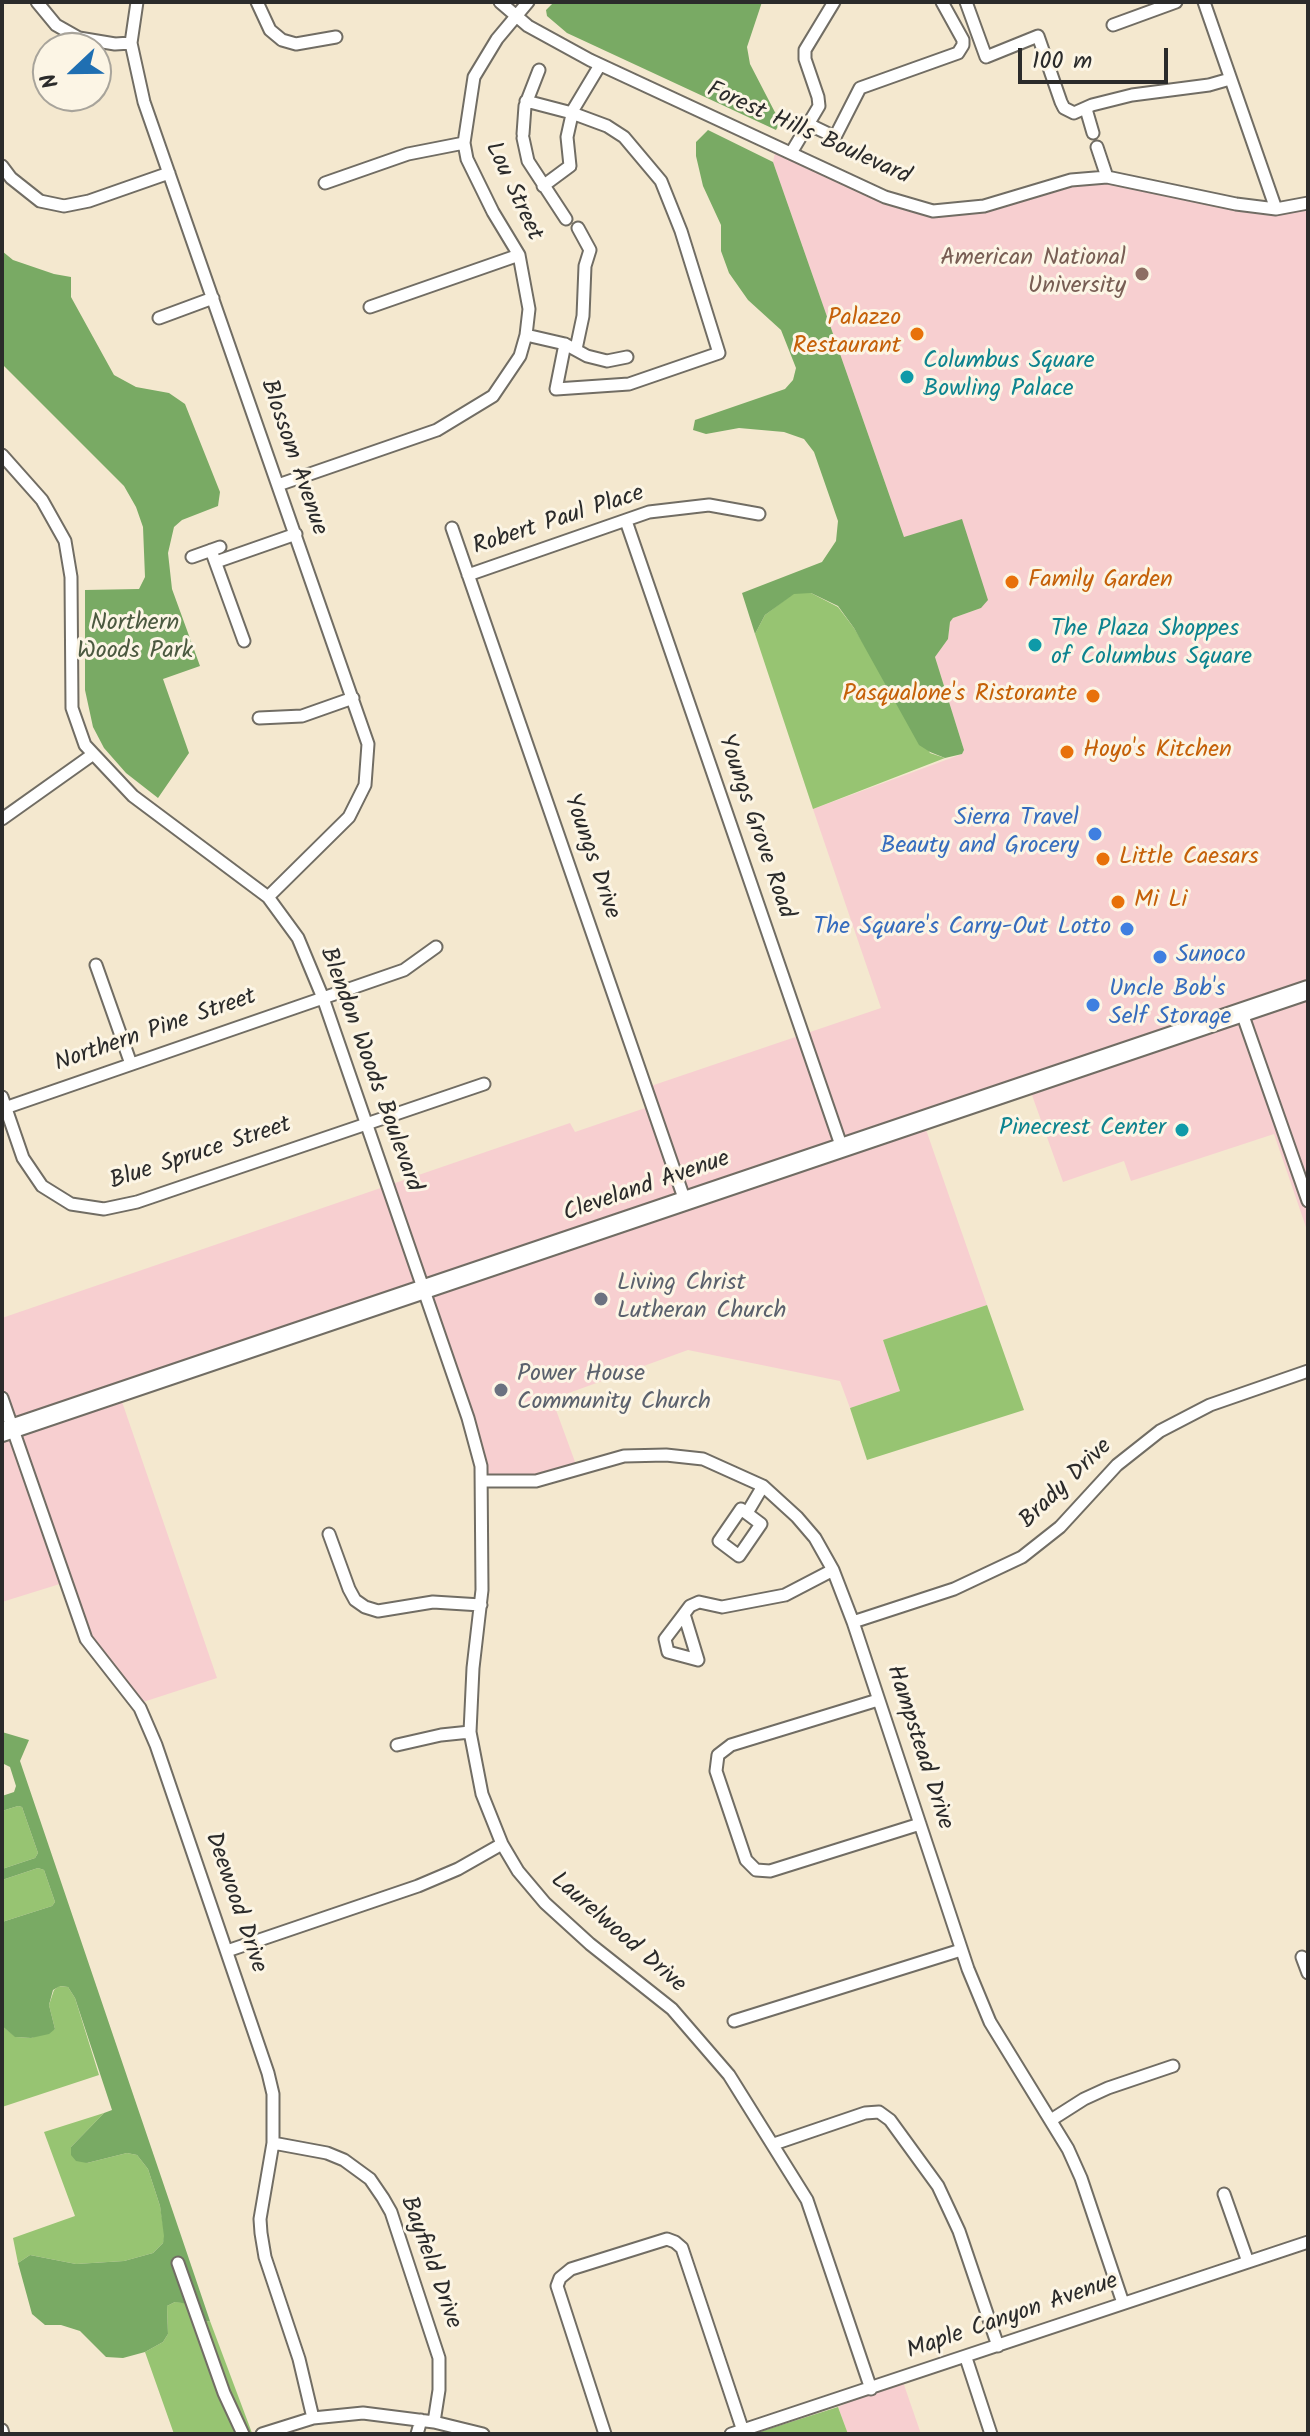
<!DOCTYPE html>
<style>
body{margin:0}
#map{position:relative;width:1310px;height:2436px;overflow:hidden;background:#f4e8cf;font-family:Kalam,sans-serif}
canvas{display:block}
.frame{position:absolute;inset:0;border:4px solid #2b2b2b;pointer-events:none}
.north{position:absolute;left:32px;top:32px;width:80px;height:80px;box-sizing:border-box;background:#fcf5e5;border:2px solid #a8a49b;border-radius:50%;rotate:248deg;font-size:22px;font-weight:700;line-height:32px;text-align:center;color:#2b2b2b}
.north::after{content:'';display:block;margin:auto;width:28px;height:36px;background:#1f6fb2;clip-path:polygon(50% 0,100% 100%,50% 72%,0 100%)}
.scale{position:absolute;left:1018px;top:48px;width:150px;height:36px;box-sizing:border-box;border:4px solid #2b2b2b;border-top:0;padding-left:10px;font-size:24px;line-height:28px;white-space:nowrap;color:#2b2b2b;-webkit-text-stroke:6px #fcf5e5;paint-order:stroke}
</style>
<div id="map">
<canvas width="1310" height="2436"></canvas>
<div class="frame"></div>
<div class="north">N</div>
<div class="scale">100 m</div>
</div>
<script>
const ctx = document.querySelector('canvas').getContext('2d');
ctx.lineJoin = 'round';
function paint(path, color) { ctx.fillStyle = color; ctx.fill(path, 'evenodd'); }
const poly = rows => new Path2D(rows.map(r => 'M' + r).join(''));
function stroke(path, color, width, dash) { ctx.strokeStyle = color; ctx.lineWidth = width; ctx.lineCap = dash ? 'butt' : 'round'; ctx.setLineDash(dash || []); ctx.stroke(path); }
function write(font, color, halo, rows, align = 'center') {
  ctx.font = font + ' Kalam,sans-serif'; ctx.lineWidth = 6; ctx.setLineDash([]); ctx.textBaseline = 'middle'; ctx.strokeStyle = halo; ctx.fillStyle = color; for (const [text, x, y, turn = 0] of rows) {
    ctx.save(); ctx.translate(x, y); ctx.rotate((+turn || 0) * Math.PI / 180); ctx.textAlign = isNaN(turn) ? turn : align; if (halo) ctx.strokeText(text, 0, 0); ctx.fillText(text, 0, 0); ctx.restore();
  }
}
paint(poly([
 [776,148,931,210,1117,178,1242,206,1308,202,1308,1233,1274,1134,1131,1181,1124,1161,1063,1182,1028,1084,923,1121,987,1305,883,1340,900,1391,850,1408,840,1381,688,1350,552,1399,578,1470,543,1481,483,1481,422,1290,119,1393,217,1678,137,1704,103,1663,63,1583,2,1602,2,1431,11,1428,2,1402,2,1318,570,1123,575,1132,651,1106,645,1088,881,1008,813,809,962,754,964,750,935,657,948,639,950,622,953,618,981,608,904,537,773,162],
 [902,2379,921,2434,848,2434,838,2407]
]), '#f7cfd0');
paint(poly([
 [794,593,811,593,838,607,854,628,930,753,945,758,813,809,755,634,765,615],
 [987,1305,1024,1410,867,1460,850,1408,900,1391,883,1340],
 [18,1806,22,1807,38,1853,35,1858,2,1869,2,1811],
 [38,1868,44,1870,55,1902,52,1906,2,1922,2,1880],
 [59,1986,68,1987,75,1998,99,2075,2,2107,2,2026,16,2037,31,2038,55,2029,49,2005,54,1990],
 [104,2113,71,2147,87,2163,127,2153,137,2155,148,2169,160,2206,165,2236,163,2243,153,2253,124,2261,76,2264,30,2255,18,2263,13,2238,75,2216,44,2132],
 [175,2302,190,2303,205,2322,210,2321,252,2433,174,2434,145,2352,163,2342,168,2334,167,2306],
 [838,2407,848,2434,753,2434]
]), '#97c472');
paint(poly([
 [562,2,762,2,747,47,750,64,780,122,776,130,567,33,547,16,546,10,553,3],
 [708,130,773,162,904,537,962,519,988,600,981,608,953,618,950,622,948,639,935,657,964,750,962,754,945,758,930,752,919,745,854,628,838,606,811,593,794,594,765,615,755,634,742,593,822,562,836,541,838,521,814,452,804,439,784,432,739,428,706,434,693,430,695,420,785,389,793,380,796,368,781,330,748,300,729,273,721,251,721,225,703,186,696,156,696,142],
 [2,251,13,260,54,274,71,277,71,297,114,375,136,387,169,393,185,404,220,492,218,506,182,520,174,527,168,553,172,589,200,666,163,679,189,753,158,798,126,773,104,748,93,727,85,690,85,590,139,589,145,577,143,527,136,507,124,486,2,364],
 [2,1732,29,1740,20,1761,210,2321,205,2322,189,2304,175,2302,167,2306,168,2334,163,2342,145,2352,123,2358,106,2357,80,2331,61,2325,45,2325,32,2314,18,2263,30,2255,76,2264,124,2261,153,2253,163,2243,164,2236,160,2206,148,2169,137,2155,127,2153,87,2163,76,2161,71,2155,71,2147,104,2113,112,2110,75,1998,68,1987,60,1986,53,1990,49,2005,55,2029,49,2034,31,2038,15,2037,2,2026,2,1922,52,1906,55,1902,44,1870,38,1868,2,1880,2,1869,35,1858,38,1853,22,1807,18,1806,2,1811,2,1796,14,1792,16,1786,10,1767,2,1763]
]), '#79aa64');
const minor = poly([
 [37,2,56,25,79,38,115,44,131,43],
 [137,2,131,43,144,102,368,744,365,785,349,817,268,897],
 [257,2,270,30,282,40,296,44,336,37],
 [500,2,528,26,590,60,885,197,933,211,984,206,1071,180,1107,177,1236,204,1276,209,1308,203],
 [966,2,986,57,1038,36,1061,102,1064,108,1074,113,1092,105,1132,95,1209,85,1230,79],
 [1204,2,1276,209],
 [1113,25,1176,2],
 [526,101,572,113,607,126,624,137,661,181,681,231,719,353,629,384,556,389,565,344],
 [1086,109,1093,133],
 [808,124,835,137,860,88,958,53,963,45,963,40,942,2],
 [523,134,525,106,539,70],
 [523,138,528,161,566,219],
 [1097,147,1107,177],
 [791,153,819,106,818,97,805,59,805,50,834,2],
 [2,166,11,178,40,201,64,206,89,201,169,173],
 [325,183,408,154,464,143],
 [543,186,570,166,567,137,573,110,600,65],
 [370,307,519,255],
 [159,318,213,298],
 [526,335,565,344,587,356,607,361,627,357],
 [576,349,583,316,585,266,590,250,578,228],
 [2,455,42,500,65,541,71,577,72,708,85,745,133,796,268,897,298,938,323,998,468,1418,481,1466,482,1590,473,1668,470,1732,482,1794,502,1844,518,1871,545,1903,590,1944,672,2009,729,2075,807,2200,871,2389],
 [278,485,437,430,493,396,520,356,526,335,529,309,519,255,493,212,467,159,464,143,474,77,497,39,528,2],
 [626,521,842,1148],
 [452,528,685,1201],
 [211,550,244,641],
 [192,557,220,547],
 [216,562,296,534],
 [468,575,649,512,709,505,759,514],
 [259,718,302,716,353,698],
 [2,819,92,755],
 [96,965,131,1064],
 [1242,1013,1308,1201],
 [2,1097,23,1158,42,1186,71,1204,104,1209,137,1202,484,1084],
 [2,1109,404,970,436,947],
 [2,1398,86,1639,140,1708,156,1745,268,2073,273,2094,273,2143,260,2219,261,2233,265,2257,299,2359,313,2418],
 [482,1481,536,1481,624,1456,666,1455,703,1459,763,1486,797,1517,815,1538,833,1570,853,1622,968,1969,990,2022,1068,2149,1081,2178,1123,2303],
 [741,1509,761,1524,739,1556,719,1541,741,1509],
 [747,1513,763,1486],
 [329,1534,349,1589,355,1600,365,1607,378,1611,433,1602,481,1605],
 [684,1614,690,1606,699,1602,722,1607,785,1595,833,1570],
 [684,1614,698,1660,668,1652,665,1639,684,1614],
 [853,1622,954,1589,1022,1557,1060,1527,1117,1465,1160,1431,1210,1405,1308,1371],
 [878,1700,731,1745,718,1755,716,1771,746,1860,756,1870,770,1871,920,1824],
 [397,1745,441,1735,470,1732],
 [227,1951,418,1886,458,1869,502,1844],
 [1302,1957,1308,1973],
 [734,2021,961,1950],
 [1051,2120,1084,2099,1108,2088,1173,2066],
 [273,2143,327,2153,344,2160,370,2179,383,2198,391,2212,439,2358,439,2390,434,2422],
 [774,2144,865,2113,879,2112,890,2120,938,2186,959,2231,998,2346],
 [1224,2194,1248,2262],
 [178,2263,224,2393,243,2434],
 [966,2358,991,2434],
 [2,2430,3,2434],
 [262,2434,313,2418,363,2413,434,2422,483,2434],
 [417,2434,421,2420],
 [605,2434,557,2286,560,2278,571,2269,667,2239,675,2242,682,2248,743,2431],
 [731,2434,1308,2242]
]);
const primary = poly([
 [2,1432,1308,990]
]);
stroke(minor, '#716d64', 15);
stroke(primary, '#716d64', 22);
stroke(minor, '#fff', 11);
stroke(primary, '#fff', 18);
for (const [x, y, r, color] of [
 [1142,274,8,"#8d6e63"],
 [917,334,8,"#e8710a"],
 [907,377,8,"#0f9aa8"],
 [1012,582,8,"#e8710a"],
 [1035,645,8,"#0f9aa8"],
 [1093,696,8,"#e8710a"],
 [1067,752,8,"#e8710a"],
 [1095,834,8,"#3f7fe0"],
 [1103,859,8,"#e8710a"],
 [1118,902,8,"#e8710a"],
 [1127,929,8,"#3f7fe0"],
 [1160,957,8,"#3f7fe0"],
 [1093,1005,8,"#3f7fe0"],
 [1182,1130,8,"#0f9aa8"],
 [601,1299,8,"#6b7280"],
 [501,1390,8,"#6b7280"]
]) { const dot = new Path2D(); dot.arc(x, y, r, 0, 2 * Math.PI); ctx.fillStyle = color; ctx.fill(dot); stroke(dot, '#fcf5e5', 3); }
write('24px', '#2b2b2b', '#fcf5e5', [
 ["Forest Hills Boulevard",808,135,24],
 ["Lou Street",512,192,65],
 ["Blossom Avenue",292,458,71],
 ["Robert Paul Place",559,522,-18],
 ["Youngs Grove Road",754,827,71],
 ["Youngs Drive",590,857,71],
 ["Northern Pine Street",156,1032,-19],
 ["Blendon Woods Boulevard",369,1070,70],
 ["Blue Spruce Street",201,1155,-18],
 ["Cleveland Avenue",647,1188,-19],
 ["Brady Drive",1067,1485,-44],
 ["Hampstead Drive",918,1748,72],
 ["Deewood Drive",234,1903,71],
 ["Laurelwood Drive",617,1934,41],
 ["Bayfield Drive",429,2263,70],
 ["Maple Canyon Avenue",1013,2318,-19]
]);
write('24px', '#785e54', '#fcf5e5', [
 ["American National",1126,260],
 ["University",1126,288]
], 'right');
write('24px', '#c56008', '#fcf5e5', [
 ["Palazzo",901,320,"right"],
 ["Restaurant",901,348,"right"],
 ["Family Garden",1028,582],
 ["Pasqualone's Ristorante",1077,696,"right"],
 ["Hoyo's Kitchen",1083,752],
 ["Little Caesars",1119,859],
 ["Mi Li",1134,902]
], 'left');
write('24px', '#0d838f', '#fcf5e5', [
 ["Columbus Square",923,363],
 ["Bowling Palace",923,391],
 ["The Plaza Shoppes",1051,631],
 ["of Columbus Square",1051,659],
 ["Pinecrest Center",1166,1130,"right"]
], 'left');
write('24px', '#4b5940', '#fcf5e5', [
 ["Northern",135,625],
 ["Woods Park",135,653]
]);
write('24px', '#366cbe', '#fcf5e5', [
 ["Sierra Travel",1079,820],
 ["Beauty and Grocery",1079,848],
 ["The Square's Carry-Out Lotto",1111,929],
 ["Sunoco",1176,957,"left"],
 ["Uncle Bob's",1109,991,"left"],
 ["Self Storage",1109,1019,"left"]
], 'right');
write('24px', '#5b616d', '#fcf5e5', [
 ["Living Christ",617,1285],
 ["Lutheran Church",617,1313],
 ["Power House",517,1376],
 ["Community Church",517,1404]
], 'left');
</script>
